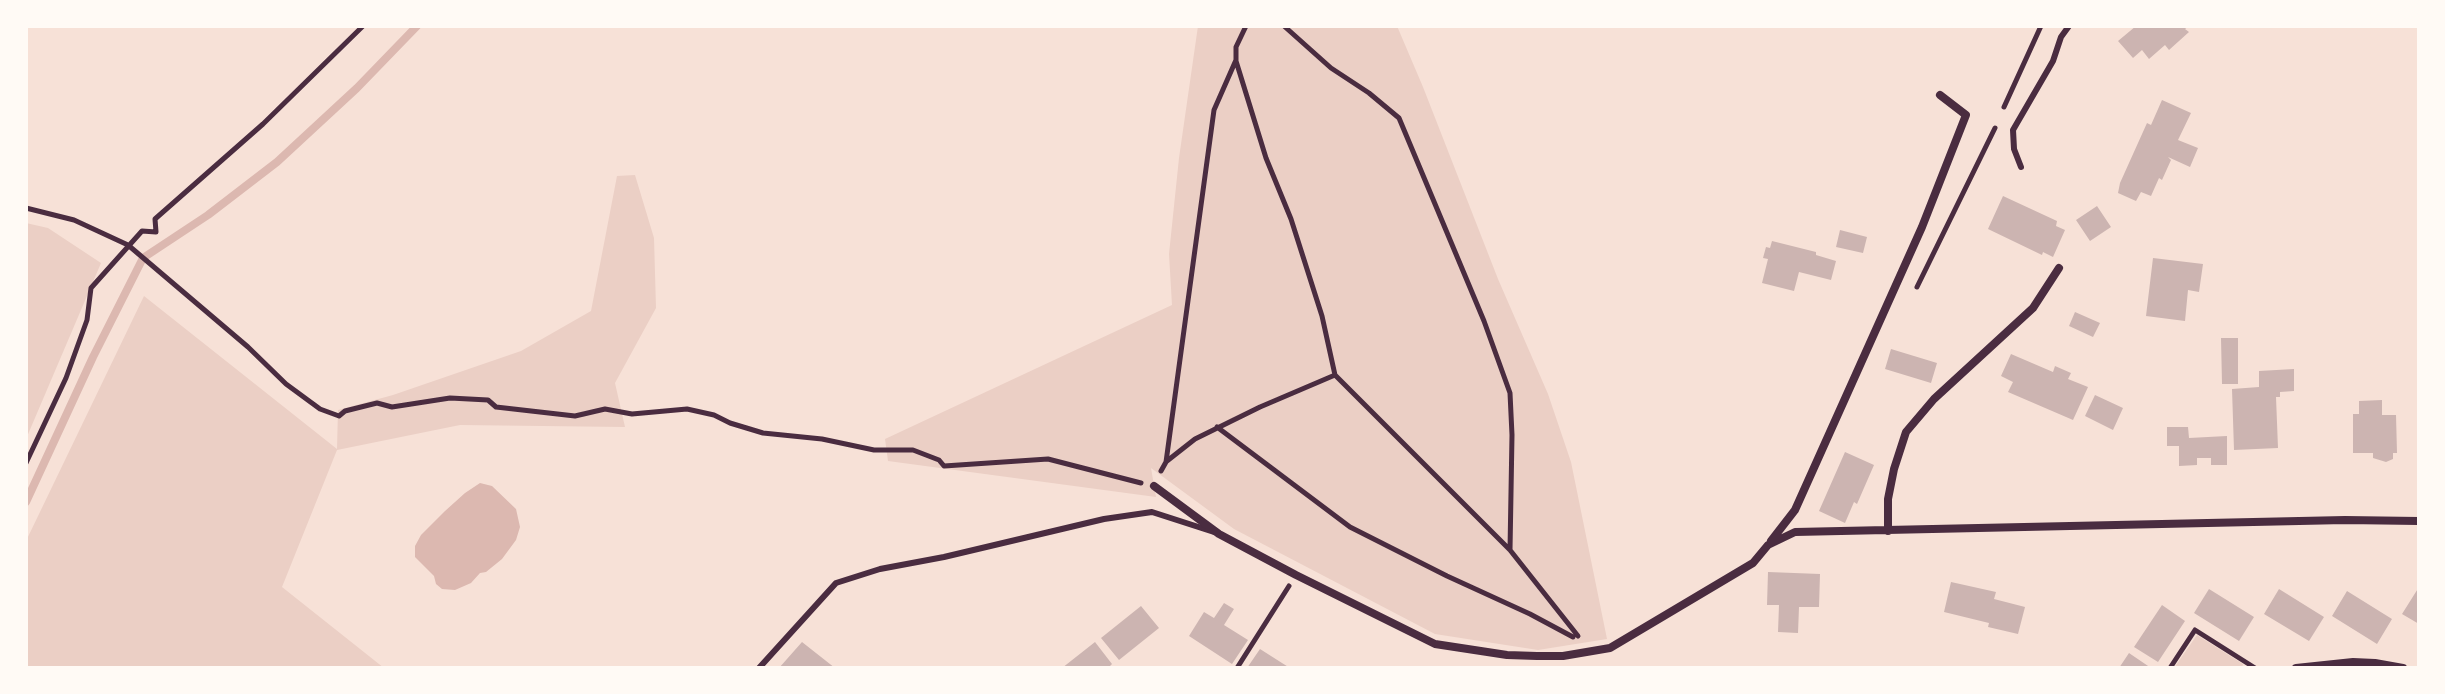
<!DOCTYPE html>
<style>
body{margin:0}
#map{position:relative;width:2445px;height:694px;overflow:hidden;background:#f7e1d7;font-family:"Work Sans",sans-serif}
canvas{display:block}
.frame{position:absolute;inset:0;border:28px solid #fffaf5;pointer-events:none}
</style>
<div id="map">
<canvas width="2445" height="694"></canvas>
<div class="frame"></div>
</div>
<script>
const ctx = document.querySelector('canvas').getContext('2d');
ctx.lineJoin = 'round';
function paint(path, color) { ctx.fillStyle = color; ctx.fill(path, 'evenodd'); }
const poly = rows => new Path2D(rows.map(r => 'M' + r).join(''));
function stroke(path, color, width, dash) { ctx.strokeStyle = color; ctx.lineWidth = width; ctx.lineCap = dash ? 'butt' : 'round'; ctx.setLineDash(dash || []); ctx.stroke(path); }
paint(poly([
 [1198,26,1397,26,1423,87,1498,279,1548,394,1571,462,1607,639,1538,650,1435,634,1234,529,1151,468,1156,497,888,461,885,439,1172,305,1169,254,1179,158],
 [635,175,654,238,656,308,615,383,625,427,460,425,337,450,282,587,384,668,26,668,26,541,144,296,337,449,338,410,393,395,521,351,591,311,617,176],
 [26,223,48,228,101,263,26,439],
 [2197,635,2243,664,2242,668,2174,668]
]), '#ebcfc5');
paint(poly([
 [480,483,492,486,516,509,520,527,516,540,502,559,486,572,480,573,471,583,455,590,442,589,436,584,434,576,415,557,415,546,421,535,445,511,465,493]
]), '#dcb8b0');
stroke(poly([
 [26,502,93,357,143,258,208,215,277,162,357,88,417,26]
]), '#dcb8b0', 8);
paint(poly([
 [2136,26,2189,26,2185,29,2189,32,2169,50,2165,45,2149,59,2142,50,2133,58,2118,41],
 [2162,100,2191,113,2178,140,2198,148,2190,167,2168,157,2171,160,2162,180,2159,178,2151,196,2141,192,2136,201,2118,193,2120,183,2147,123,2151,125],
 [2003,196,2057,221,2056,226,2065,230,2053,257,2043,252,2042,255,1988,229],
 [2097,206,2111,227,2090,241,2076,220],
 [1840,230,1867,237,1863,253,1836,247],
 [1772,241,1816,252,1816,255,1836,261,1831,280,1799,272,1794,291,1762,283,1768,259,1763,258,1766,247,1770,248],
 [2153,258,2203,264,2199,292,2188,290,2185,321,2146,316],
 [2075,312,2100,323,2093,337,2069,326],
 [2221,338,2238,338,2238,384,2222,384],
 [1891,349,1937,363,1931,383,1885,369],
 [2011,354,2053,372,2055,366,2071,373,2068,379,2088,387,2073,420,2008,392,2013,382,2001,376],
 [2294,369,2294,391,2280,392,2280,397,2276,397,2278,448,2234,450,2232,389,2259,387,2259,371],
 [2095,395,2123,408,2113,430,2085,416],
 [2382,400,2382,415,2396,415,2397,453,2393,453,2393,459,2386,462,2373,458,2373,453,2353,453,2353,414,2359,414,2359,401],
 [2167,427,2188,427,2189,438,2227,436,2227,465,2211,465,2211,458,2197,458,2197,465,2179,466,2179,446,2167,446],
 [1845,452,1874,465,1857,504,1854,502,1845,523,1819,511],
 [1768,572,1820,574,1819,607,1799,607,1798,633,1778,632,1779,605,1767,605],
 [1951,582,1996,592,1994,599,2025,607,2018,634,1988,627,1989,623,1944,612],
 [2419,587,2419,624,2402,614],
 [2209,589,2254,617,2239,641,2194,613],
 [2279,589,2324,617,2309,641,2264,614],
 [2347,591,2392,619,2377,644,2332,616],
 [1224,603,1234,609,1224,625,1248,640,1232,664,1189,636,1204,612,1214,618],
 [2162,605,2185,621,2158,662,2134,647],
 [1141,606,1159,628,1119,660,1101,638],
 [802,642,835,668,779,668],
 [1095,642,1112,664,1108,668,1062,668],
 [1260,649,1282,663,1290,668,1247,668],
 [2129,653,2151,668,2119,668]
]), '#ccb4b1');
stroke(poly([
 [1284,26,1331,68,1369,93,1399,118,1484,321,1510,393,1512,435,1510,550,1578,636],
 [1236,61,1266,158,1291,219,1322,316,1335,375,1510,550],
 [2004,107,2041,26],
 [26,208,74,220,128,245,248,347,286,384,320,409,339,416,345,411,377,403,392,407,450,398,488,400,496,407,575,416,605,409,632,414,687,409,714,415,730,423,763,433,822,439,874,450,913,450,939,460,944,466,1048,459,1141,483],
 [1917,287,1995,128],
 [1217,427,1350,527,1447,576,1530,614,1573,637],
 [1167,461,1195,439,1260,407,1335,375],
 [26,463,66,378,87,320,91,288,142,231,156,232,155,219,263,124,363,26],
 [1161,471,1166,462,1214,110,1236,60,1236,47,1246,26],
 [1237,668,1289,586],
 [2170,668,2195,630,2255,668]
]), '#4a2c40', 5);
stroke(poly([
 [2021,167,2014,149,2013,130,2053,61,2061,37,2069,26],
 [759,668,836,583,880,569,944,557,1104,519,1152,512,1214,532]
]), '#4a2c40', 6);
stroke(poly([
 [1154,486,1219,534,1296,575,1435,644,1507,655,1537,656,1563,656,1610,648,1753,563,1768,545,1795,532,2345,520,2419,521],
 [1888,531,1888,499,1894,469,1906,432,1934,399,2033,308,2059,268],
 [1771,541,1795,510,1922,227,1966,115,1940,95],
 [2296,668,2353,662,2375,663,2403,668]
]), '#4a2c40', 8);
</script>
